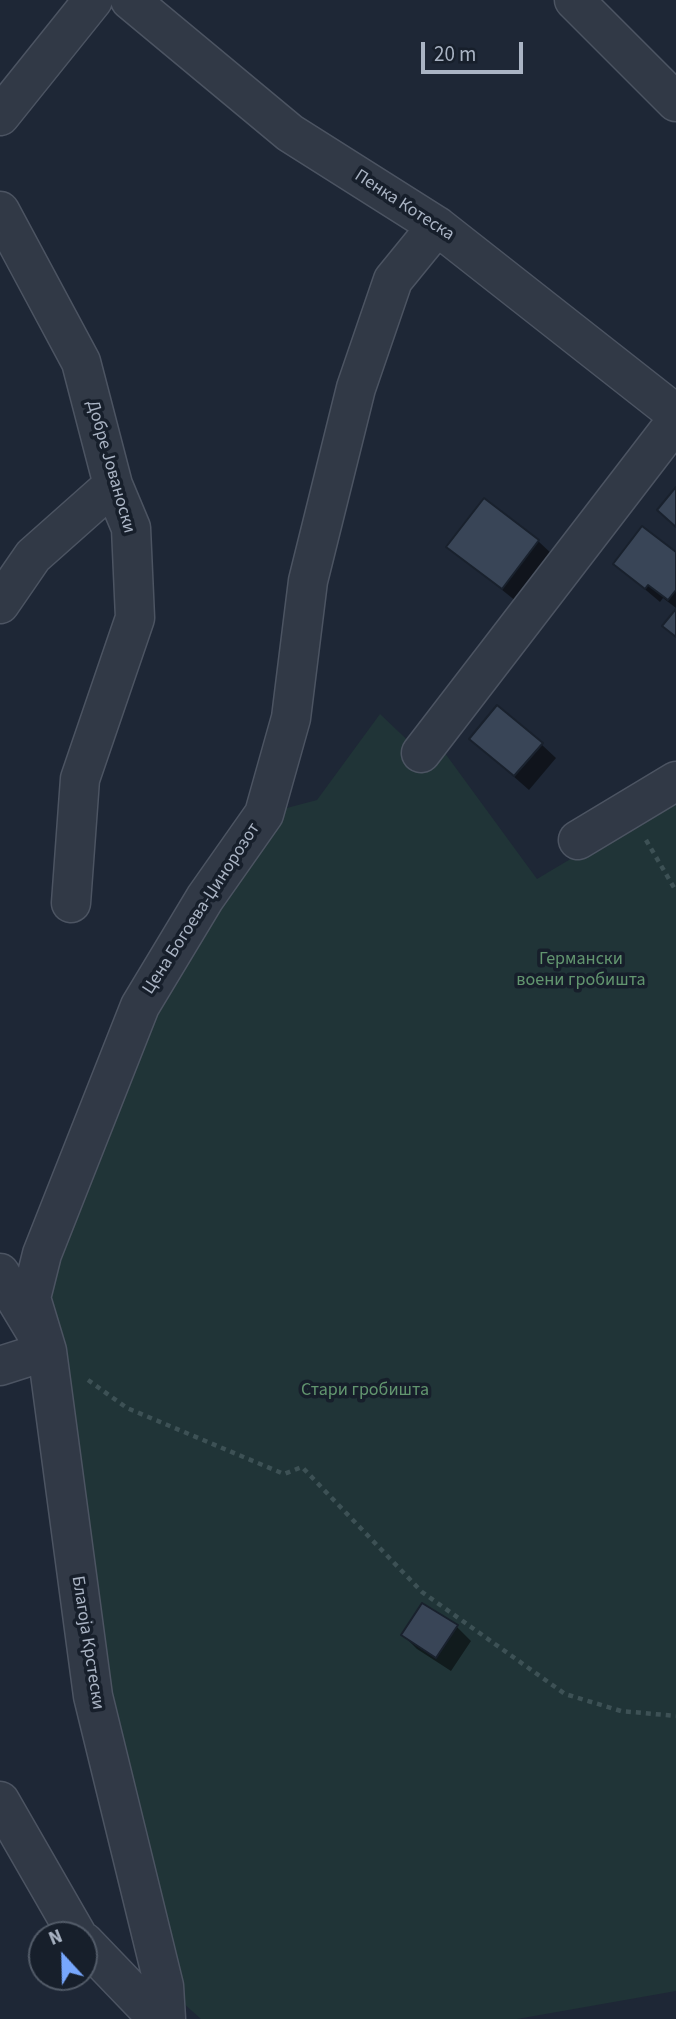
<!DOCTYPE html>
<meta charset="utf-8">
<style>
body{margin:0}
#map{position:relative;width:676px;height:2019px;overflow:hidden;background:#1e2736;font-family:"Source Sans 3",sans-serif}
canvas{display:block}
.north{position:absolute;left:28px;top:1921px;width:70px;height:70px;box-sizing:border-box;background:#171f2b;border:2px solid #525b68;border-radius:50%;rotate:338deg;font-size:19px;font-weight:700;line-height:28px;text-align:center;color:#aab4c4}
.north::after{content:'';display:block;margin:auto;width:24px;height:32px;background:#77a7fd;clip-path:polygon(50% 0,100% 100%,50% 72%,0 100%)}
.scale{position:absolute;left:421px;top:42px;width:102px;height:32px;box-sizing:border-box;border:4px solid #aab4c4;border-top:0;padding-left:9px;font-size:21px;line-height:24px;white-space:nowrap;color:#aab4c4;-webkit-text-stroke:5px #171f2b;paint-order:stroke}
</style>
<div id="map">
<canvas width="676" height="2019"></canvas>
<div class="north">N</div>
<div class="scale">20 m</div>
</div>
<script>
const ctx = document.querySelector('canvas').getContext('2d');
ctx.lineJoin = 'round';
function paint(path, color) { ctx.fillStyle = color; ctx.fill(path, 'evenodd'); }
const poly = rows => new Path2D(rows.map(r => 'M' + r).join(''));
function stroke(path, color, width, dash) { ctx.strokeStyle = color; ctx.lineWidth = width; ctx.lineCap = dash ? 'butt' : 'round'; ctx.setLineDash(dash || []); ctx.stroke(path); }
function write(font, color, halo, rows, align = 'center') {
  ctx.font = font + ' "Source Sans 3",sans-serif'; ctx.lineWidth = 7; ctx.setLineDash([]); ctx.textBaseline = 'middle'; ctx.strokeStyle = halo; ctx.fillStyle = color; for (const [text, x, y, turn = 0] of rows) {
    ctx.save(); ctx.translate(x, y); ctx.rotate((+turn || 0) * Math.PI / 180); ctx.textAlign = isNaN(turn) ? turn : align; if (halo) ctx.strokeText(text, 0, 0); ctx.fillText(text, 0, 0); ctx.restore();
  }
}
paint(poly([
 [380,714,421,753,439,745,537,879,676,796,676,1991,517,2019,201,2019,164,1986,123,1816,42,1254,95,1120,264,814,317,800]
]), '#203437');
paint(poly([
 [538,541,553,555,517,602,449,547],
 [676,555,676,608,663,598,660,602,615,564],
 [471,739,541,744,556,758,529,790],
 [457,1627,471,1641,451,1671,417,1649,403,1635]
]), '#0007');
const building = poly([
 [676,487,676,527,657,510,676,487],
 [484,498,539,540,502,589,446,547,484,498],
 [642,526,676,552,676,590,668,600,648,585,645,589,613,564,642,526],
 [676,609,676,637,662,626,676,609],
 [497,705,543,743,514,776,469,739,497,705],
 [422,1603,458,1625,436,1658,401,1635,422,1603]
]);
paint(building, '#394557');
stroke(building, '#19212d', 2);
const street = poly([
 [130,0,290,133,437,226,676,414],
 [574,0,676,102],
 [0,116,93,0],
 [0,211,81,362,113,485,131,528,135,618,80,779,71,903],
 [0,604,33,556,113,485],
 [421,753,676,421],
 [578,840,676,781],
 [0,1273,47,1351,93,1696,164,1986,166,2019],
 [47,1351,31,1298,42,1254,140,1006,205,898,264,814,291,718,308,581,356,388,393,280,437,226],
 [0,1366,47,1351],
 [0,1801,77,1935],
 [84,1942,158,2019]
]);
stroke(street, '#4c5462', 41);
stroke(poly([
 [646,840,676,891],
 [88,1380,127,1408,284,1474,302,1467,422,1592,565,1694,621,1711,676,1716]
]), '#3d5155', 4.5, [5, 5]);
stroke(street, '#313946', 38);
write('18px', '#aab4c4', '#171f2b', [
 ["Пенка Котеска",404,206,33],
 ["Добре Јованоски",110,467,74],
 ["Цена Богоева-Џинорозот",202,909,-57],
 ["Благоја Крстески",87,1643,81]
]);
write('18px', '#62956f', '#171f2b', [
 ["Германски",581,960],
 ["воени гробишта",581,981],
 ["Стари гробишта",365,1391]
]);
</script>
